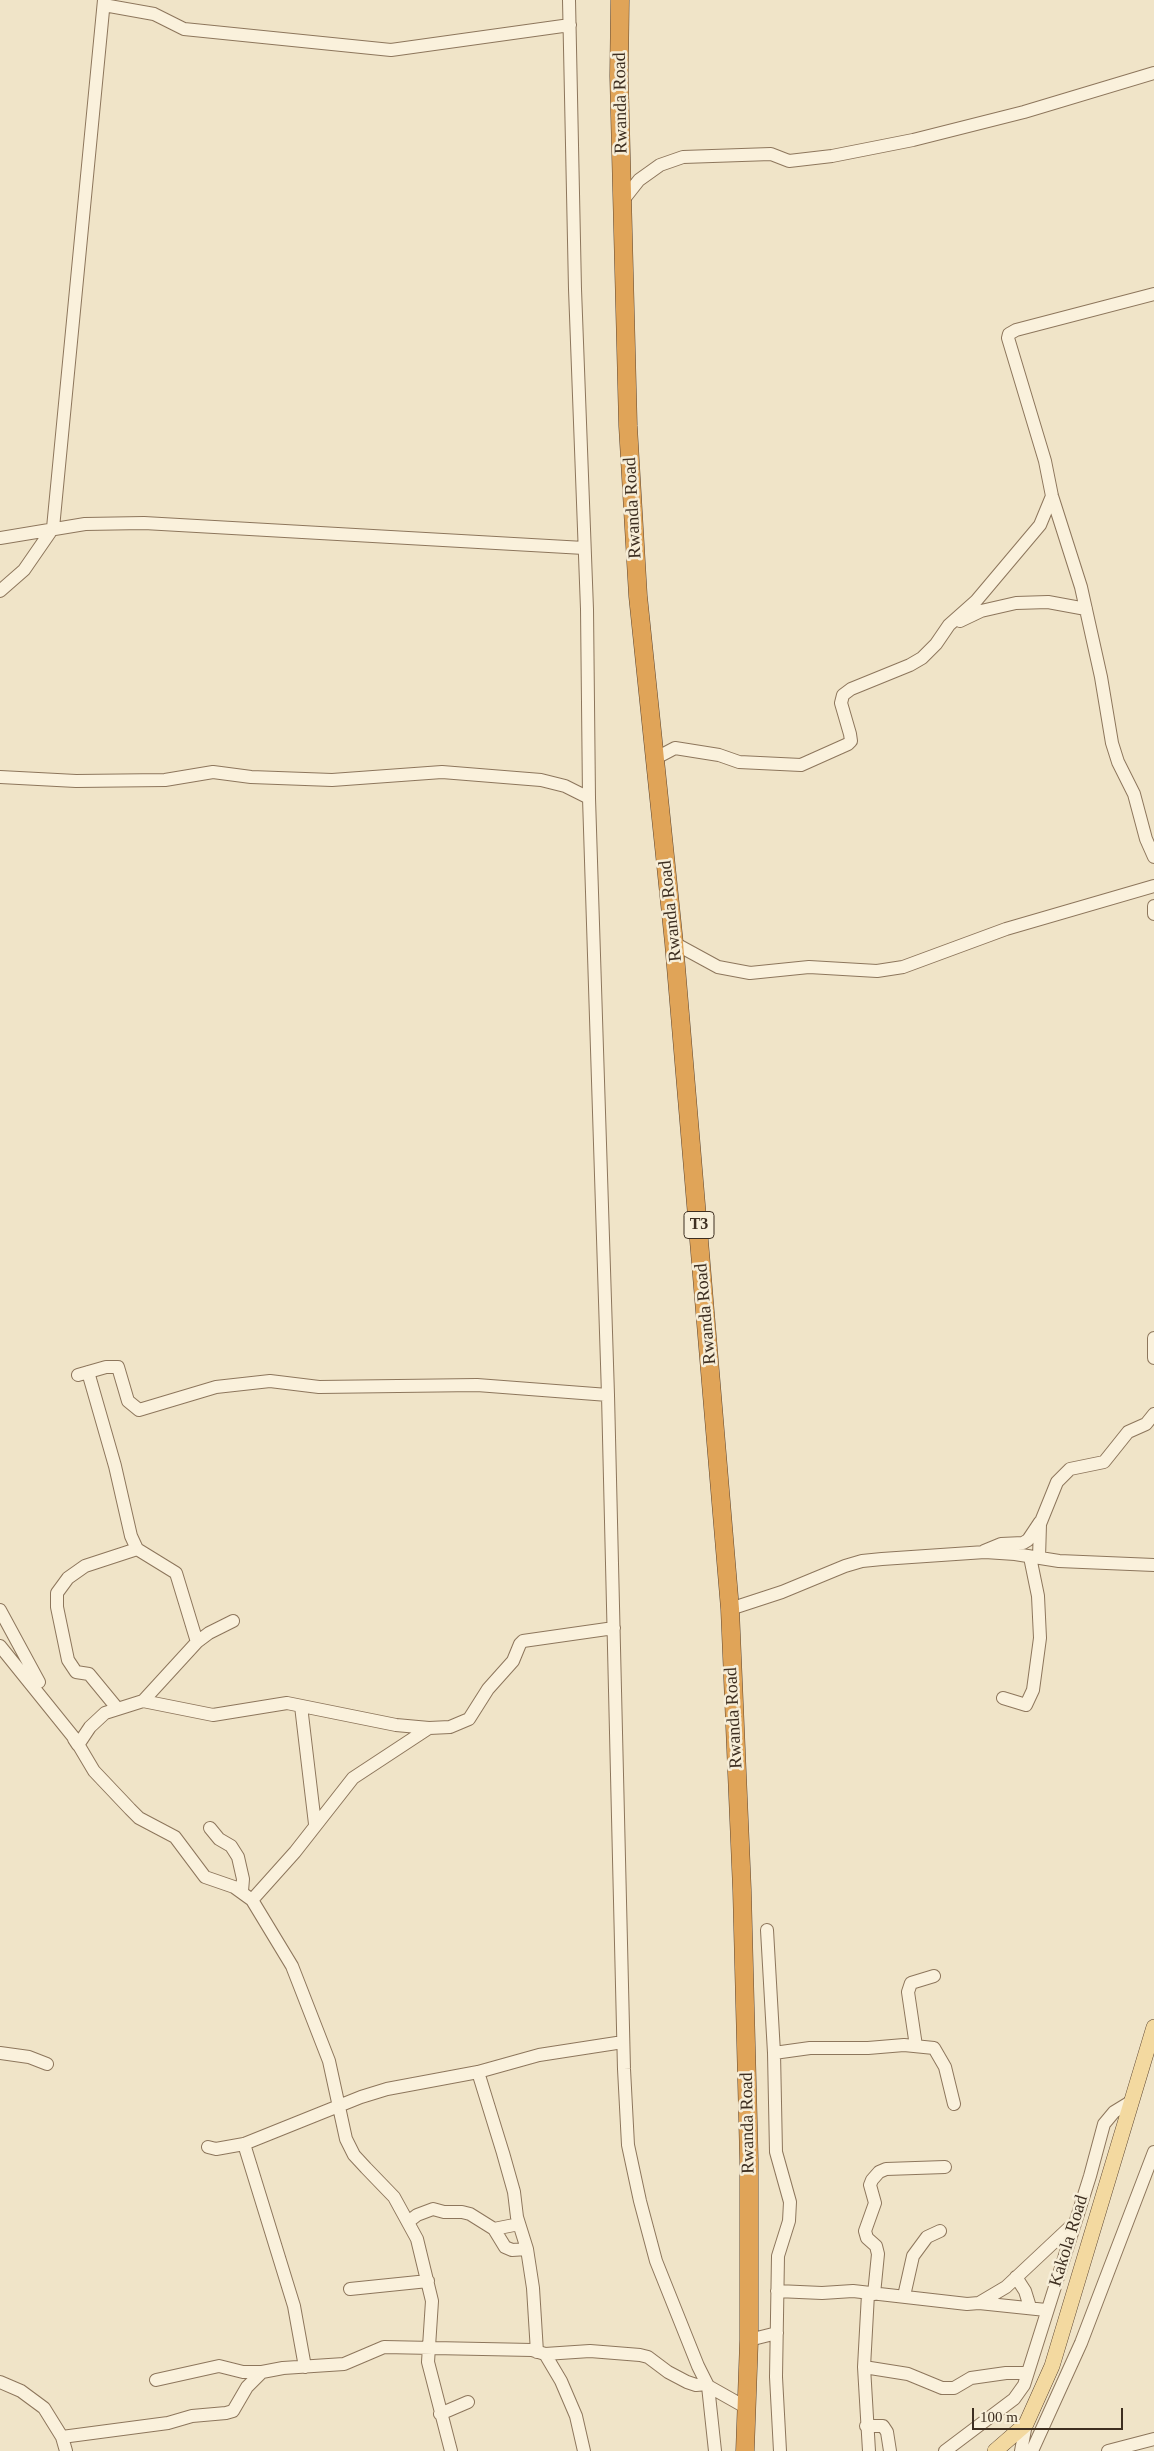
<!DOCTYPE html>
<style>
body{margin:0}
#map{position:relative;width:1154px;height:2451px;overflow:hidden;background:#f0e4c8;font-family:Georgia,serif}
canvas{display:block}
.scale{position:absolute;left:972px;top:2408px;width:151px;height:22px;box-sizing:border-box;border:2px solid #3d2e20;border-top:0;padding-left:6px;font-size:15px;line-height:18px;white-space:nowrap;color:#3d2e20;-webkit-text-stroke:4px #f7eed8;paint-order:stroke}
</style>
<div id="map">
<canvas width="1154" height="2451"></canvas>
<div class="scale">100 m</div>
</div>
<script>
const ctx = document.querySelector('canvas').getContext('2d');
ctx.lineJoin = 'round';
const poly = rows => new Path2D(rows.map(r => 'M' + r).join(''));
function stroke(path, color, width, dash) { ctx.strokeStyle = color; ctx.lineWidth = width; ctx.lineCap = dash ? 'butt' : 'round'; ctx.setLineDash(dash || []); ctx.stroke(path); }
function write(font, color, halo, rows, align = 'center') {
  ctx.font = font + ' Georgia,serif'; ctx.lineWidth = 5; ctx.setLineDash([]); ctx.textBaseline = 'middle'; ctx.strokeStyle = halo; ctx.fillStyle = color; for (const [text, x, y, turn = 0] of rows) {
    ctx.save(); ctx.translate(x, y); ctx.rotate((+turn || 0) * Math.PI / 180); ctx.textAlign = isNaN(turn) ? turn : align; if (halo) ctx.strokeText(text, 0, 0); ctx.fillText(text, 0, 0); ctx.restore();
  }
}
const minor = poly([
 [569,0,575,289,587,609,589,798,608,1395,624,2069,628,2145,640,2201,656,2261,698,2366,708,2386,747,2408],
 [104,5,154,14,184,29,391,50,570,25],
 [624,199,639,180,660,165,683,157,771,154,789,161,832,156,913,140,1024,112,1154,73],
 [1154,294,1016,330,1009,334,1008,338,1045,461,1052,496,1081,587,1101,677,1112,743,1118,762,1134,794,1146,839,1154,857],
 [0,538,85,524,144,523,584,548],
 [0,591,24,570,53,528,104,0],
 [960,621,981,611,1016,603,1048,602,1086,609],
 [656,758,675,748,719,755,739,762,801,765,848,744,851,741,850,734,841,703,843,695,851,689,910,665,922,658,936,644,949,625,976,601,1040,525,1052,496],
 [0,777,76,781,165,780,213,772,251,777,332,780,442,772,541,780,565,786,589,798],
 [1154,906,1154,914],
 [674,943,718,967,750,973,809,967,877,971,903,967,1006,929,1154,886],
 [1154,1338,1154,1358],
 [88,1372,115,1466,131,1536,137,1549,176,1573,197,1642],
 [78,1375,106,1367,118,1367,128,1401,139,1410,216,1387,270,1381,319,1387,477,1385,608,1395],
 [984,1551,1001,1544,1023,1543,1028,1540,1040,1522],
 [1039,1558,1040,1524,1057,1482,1070,1469,1104,1462,1128,1432,1146,1424,1154,1414],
 [730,1609,782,1592,845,1566,862,1561,882,1559,985,1552,1015,1554,1059,1561,1154,1565],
 [0,1610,39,1682],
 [0,1646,75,1739,94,1771,130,1809,139,1818,175,1837,205,1877,234,1887,252,1900,292,1966,329,2061,346,2139,354,2155,366,2168,394,2197,417,2239,432,2301,428,2362,451,2451],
 [1003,1698,1026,1705,1033,1690,1040,1638,1038,1596,1030,1557],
 [143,1701,197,1642,209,1633,233,1621],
 [301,1706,315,1824],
 [117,1708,89,1674,76,1672,68,1660,57,1607,57,1593,68,1578,85,1566,137,1549],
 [74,1739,78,1745,90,1727,105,1713,143,1701,213,1715,287,1703,396,1725,429,1728,450,1727,469,1719,488,1689,513,1661,520,1644,523,1641,614,1628],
 [210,1828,219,1839,231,1846,238,1857,243,1879,242,1891],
 [252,1900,295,1852,353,1778,429,1728],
 [767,1930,774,2053,776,2152,790,2202,789,2221,778,2256,776,2377,780,2451],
 [916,2046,908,1992,911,1983,934,1976],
 [0,2053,29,2057,47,2064],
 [774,2053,810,2048,868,2048,904,2045,934,2048,945,2067,954,2104],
 [478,2072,503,2153,514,2192,517,2217,527,2249,533,2288,537,2352],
 [244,2144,294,2306,305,2367],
 [208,2147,216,2149,244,2144,361,2097,387,2089,478,2072,539,2055,623,2042],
 [408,2222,417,2215,433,2209,444,2212,462,2212,470,2214,494,2229,505,2247,512,2250,527,2249],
 [494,2229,519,2224],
 [1016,2277,1025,2291,1030,2307],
 [350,2289,428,2281],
 [777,2291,822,2293,853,2291,967,2304,979,2303,1006,2287,1070,2227],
 [868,2294,864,2367,869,2451],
 [874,2294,878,2254,876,2246,867,2238,865,2231,875,2203,870,2185,872,2180,879,2172,886,2169,945,2167],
 [904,2296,913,2256,927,2237,940,2231],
 [979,2303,1046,2310],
 [749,2340,777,2333],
 [545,2354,590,2351,640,2355,648,2357,668,2372,687,2382,696,2385,707,2384],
 [864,2367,908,2374,942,2388,954,2388,971,2378,1006,2373,1027,2373],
 [156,2380,219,2366,243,2372,262,2372,283,2368,344,2364,384,2347,532,2350,545,2354,561,2381,576,2416,584,2451],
 [0,2382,21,2391,44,2408,62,2437,66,2451],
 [708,2386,715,2451],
 [440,2414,468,2402],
 [866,2426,883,2426,887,2432,890,2451],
 [62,2437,168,2423,192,2416,226,2413,233,2411,247,2387,262,2372],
 [945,2451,1014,2399,1024,2385,1090,2176,1104,2124,1114,2112,1132,2101],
 [1021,2451,1026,2424],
 [1032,2451,1081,2343,1154,2152],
 [1108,2451,1154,2439]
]);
const major = poly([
 [995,2451,1026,2424,1052,2366,1154,2027]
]);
const highway = poly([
 [620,0,619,76,628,426,638,596,674,943,730,1609,742,1890,749,2160,749,2340,745,2451]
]);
stroke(minor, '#8d765c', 14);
stroke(major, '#5b4430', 16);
stroke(highway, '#5b4430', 19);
stroke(minor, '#faf1dc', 12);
stroke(major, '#f3d9a0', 15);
stroke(highway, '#e0a458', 18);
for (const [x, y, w] of [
 [699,1225,30]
]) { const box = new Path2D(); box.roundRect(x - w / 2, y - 13.5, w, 27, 4); ctx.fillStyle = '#f7eed8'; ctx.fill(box); stroke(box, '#3d2e20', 1); }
write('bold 16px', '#3d2e20', null, [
 ["T3",699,1225]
]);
write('18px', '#3d2e20', '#f7eed8', [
 ["Rwanda Road",621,103,-91],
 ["Rwanda Road",633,508,-93],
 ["Rwanda Road",671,911,-96],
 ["Rwanda Road",706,1314,-95],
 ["Rwanda Road",734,1718,-93],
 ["Rwanda Road",748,2123,-91],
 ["Kakola Road",1069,2241,-73]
]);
</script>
